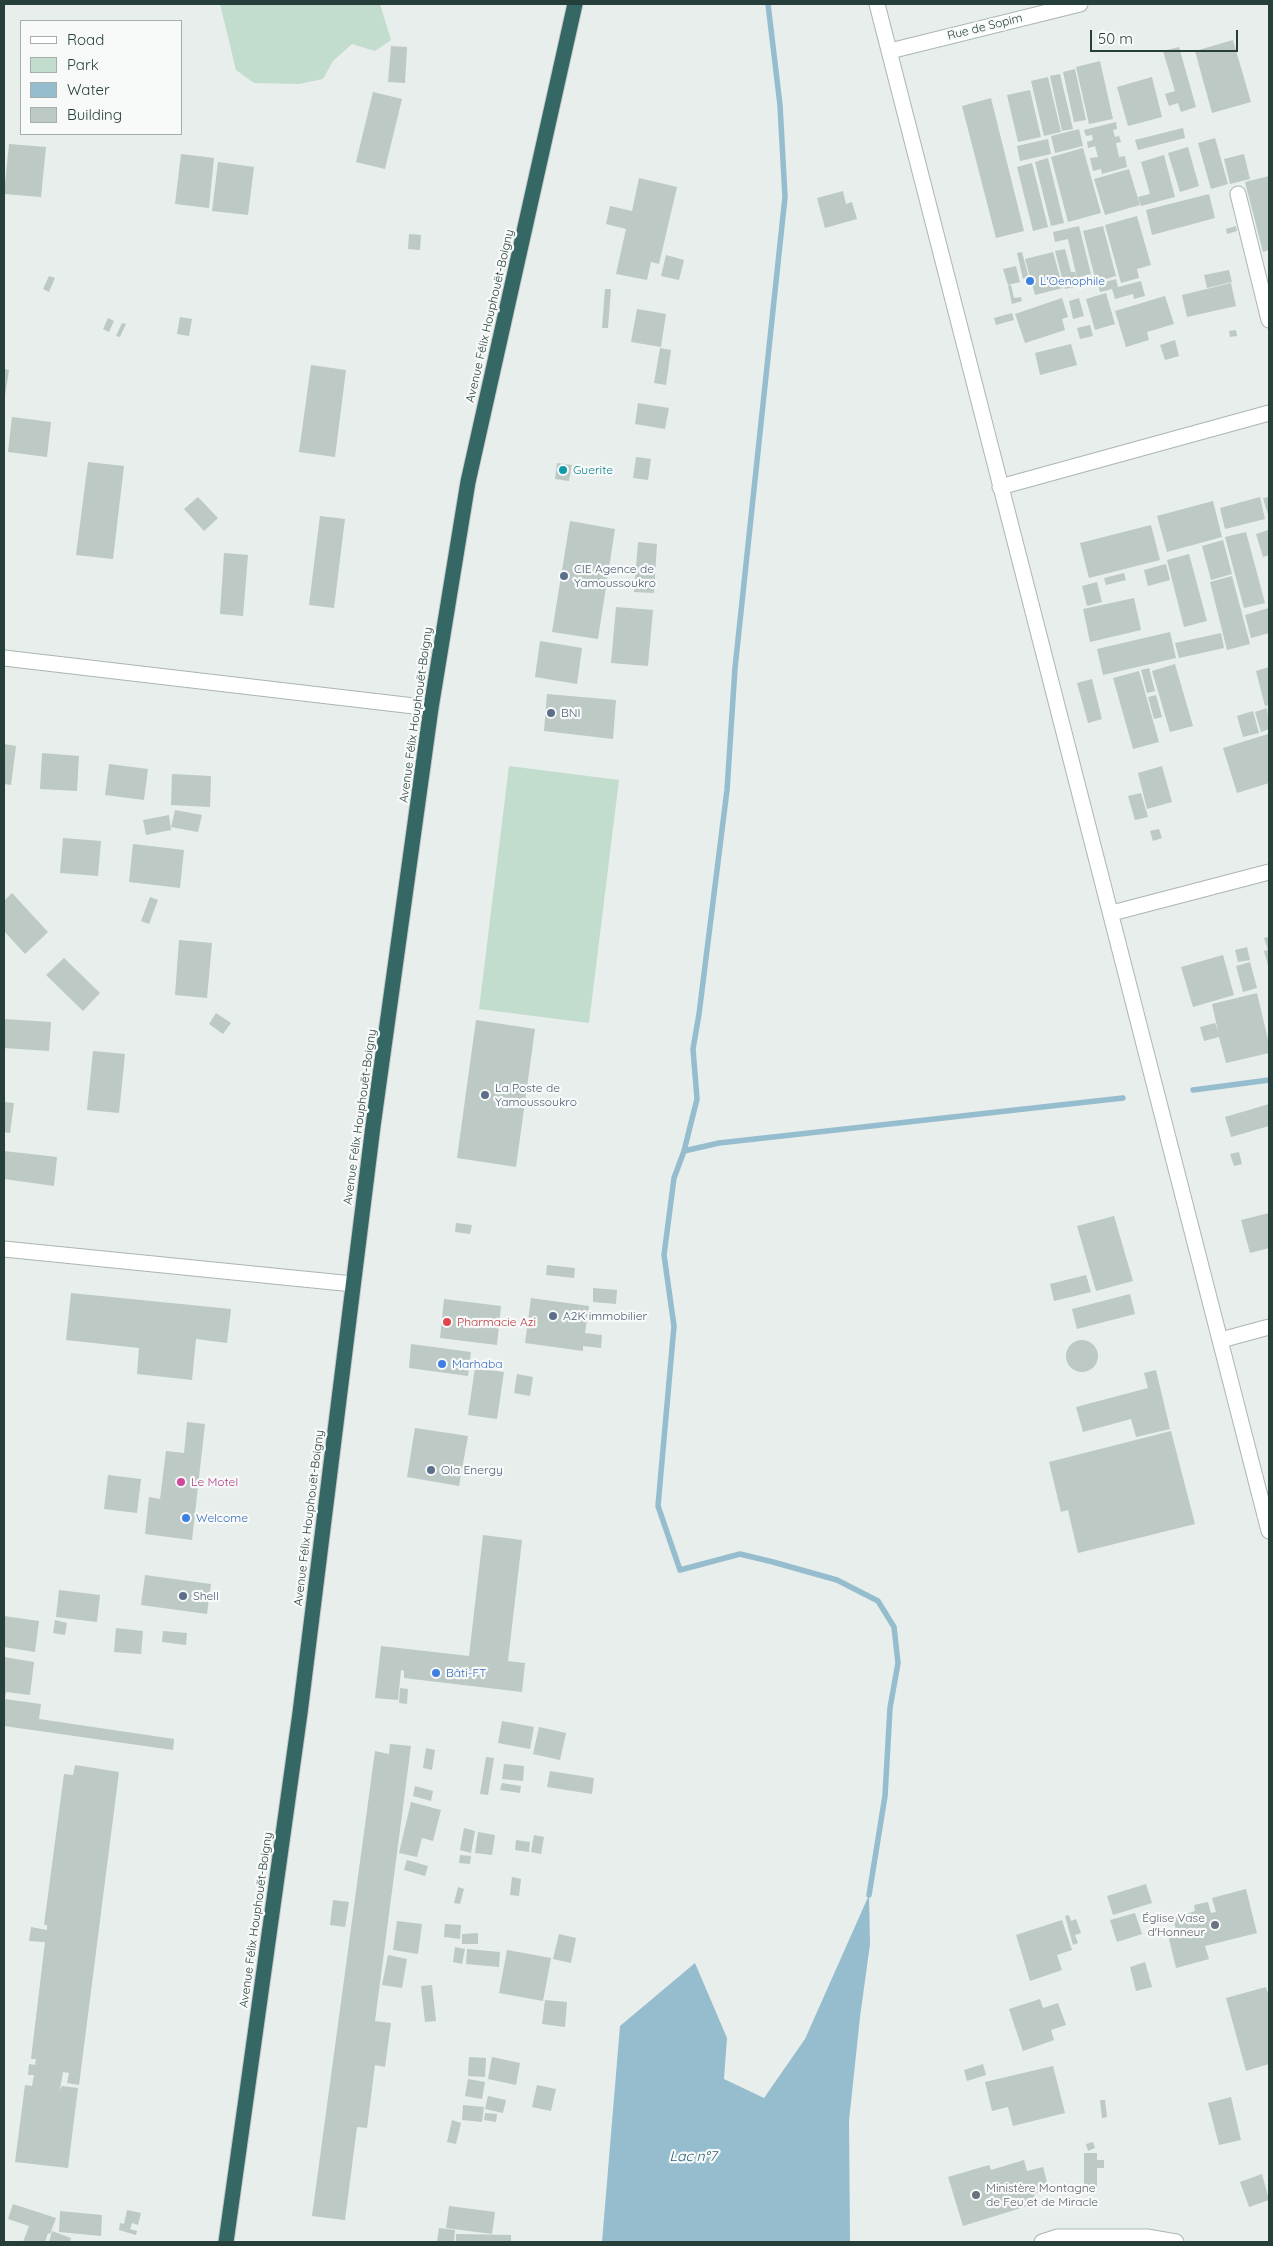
<!DOCTYPE html>
<meta charset="utf-8">
<style>
body{margin:0}
#map{position:relative;width:1273px;height:2246px;overflow:hidden;background:#e7eeec;font-family:Quicksand,sans-serif}
canvas{display:block}
.frame{position:absolute;inset:0;border:5px solid #273f3b;pointer-events:none}
.legend{position:absolute;left:20px;top:20px;width:162px;height:115px;box-sizing:border-box;background:#f7faf9;border:1px solid #a4afad;margin:0;padding:6px 9px;list-style:none;font-size:15px;color:#273f3b}
.legend li{display:flex;align-items:center;gap:10px;height:25px}
.legend b{width:25px;border:1px solid #a4afad}
.scale{position:absolute;left:1090px;top:30px;width:148px;height:22px;box-sizing:border-box;border:2px solid #273f3b;border-top:0;padding-left:6px;font-size:15px;line-height:18px;white-space:nowrap;color:#273f3b;-webkit-text-stroke:4px #f7faf9;paint-order:stroke}
</style>
<div id="map">
<canvas width="1273" height="2246"></canvas>
<div class="frame"></div>
<ul class="legend">
<li><b style="height:6px;background:#fff"></b>Road</li>
<li><b style="height:14px;background:#c2ddcd"></b>Park</li>
<li><b style="height:14px;background:#95bdcd"></b>Water</li>
<li><b style="height:14px;background:#bcc9c5"></b>Building</li>
</ul>
<div class="scale">50 m</div>
</div>
<script>
const ctx = document.querySelector('canvas').getContext('2d');
ctx.lineJoin = 'round';
function paint(path, color) { ctx.fillStyle = color; ctx.fill(path, 'evenodd'); }
const poly = rows => new Path2D(rows.map(r => 'M' + r).join(''));
function stroke(path, color, width, dash) { ctx.strokeStyle = color; ctx.lineWidth = width; ctx.lineCap = dash ? 'butt' : 'round'; ctx.setLineDash(dash || []); ctx.stroke(path); }
function write(font, color, halo, rows, align = 'center') {
  ctx.font = font + ' Quicksand,sans-serif'; ctx.lineWidth = 4.5; ctx.setLineDash([]); ctx.textBaseline = 'middle'; ctx.strokeStyle = halo; ctx.fillStyle = color; for (const [text, x, y, turn = 0] of rows) {
    ctx.save(); ctx.translate(x, y); ctx.rotate((+turn || 0) * Math.PI / 180); ctx.textAlign = isNaN(turn) ? turn : align; if (halo) ctx.strokeText(text, 0, 0); ctx.fillText(text, 0, 0); ctx.restore();
  }
}
paint(poly([
 [220,4,380,4,391,40,375,51,352,44,333,61,323,79,299,84,254,83,236,70],
 [509,766,619,780,589,1023,479,1009]
]), '#c2ddcd');
paint(poly([
 [869,1895,870,1944,860,2017,849,2121,850,2242,602,2242,620,2026,695,1963,727,2038,724,2079,764,2098,805,2039]
]), '#95bdcd');
stroke(poly([
 [768,4,780,105,785,197,735,668,727,790,699,1014,693,1049,697,1099,684,1151,674,1178,664,1255,674,1326,658,1506,680,1570,740,1554,773,1562,837,1580,878,1601,894,1627,898,1663,890,1708,885,1796,869,1895],
 [1193,1090,1269,1080],
 [684,1151,719,1143,1123,1098]
]), '#95bdcd', 5.5);
paint(poly([
 [1233,40,1251,102,1212,113,1195,51],
 [391,46,407,47,405,83,388,82],
 [1179,47,1196,107,1181,112,1178,103,1169,106,1165,94,1175,91,1163,51],
 [1100,61,1113,119,1089,124,1076,67],
 [1075,69,1086,120,1074,122,1063,72],
 [1060,74,1073,129,1062,131,1050,76],
 [1048,77,1061,132,1044,136,1031,81],
 [1152,77,1162,117,1128,126,1117,87],
 [1030,90,1041,137,1018,142,1007,95],
 [373,92,402,99,385,169,356,162],
 [991,98,1024,231,996,238,962,106],
 [1116,122,1117,129,1113,130,1115,137,1119,136,1121,142,1116,143,1119,157,1125,156,1127,167,1102,174,1101,169,1093,171,1090,158,1098,157,1095,146,1088,148,1087,142,1093,140,1092,135,1086,136,1084,130],
 [1183,128,1185,138,1138,150,1135,140],
 [1079,129,1083,146,1055,153,1051,136],
 [1215,138,1228,184,1211,189,1198,143],
 [1048,139,1051,154,1020,161,1017,146],
 [9,144,46,147,41,197,4,194],
 [1188,147,1199,186,1180,192,1168,153],
 [1083,148,1101,213,1068,222,1051,157],
 [181,154,214,158,209,208,175,204],
 [1244,154,1250,179,1230,184,1224,159],
 [1164,155,1175,197,1141,206,1138,197,1150,194,1141,162],
 [1048,158,1064,223,1051,226,1035,162],
 [218,162,254,167,248,215,212,211],
 [1032,163,1048,227,1033,231,1017,167],
 [1129,169,1140,205,1105,215,1094,179],
 [1269,176,1269,250,1263,252,1245,182],
 [639,178,677,187,659,264,651,262,647,280,616,274,626,229,606,224,610,206,632,211],
 [843,191,846,204,852,202,857,219,825,228,817,198],
 [1209,194,1215,218,1152,235,1146,210],
 [1137,216,1151,265,1137,269,1139,278,1121,283,1105,225],
 [1079,226,1091,274,1077,278,1068,239,1055,242,1053,232],
 [1103,226,1116,276,1096,282,1083,231],
 [1236,226,1237,231,1227,234,1226,229],
 [409,234,421,235,420,250,408,249],
 [1065,249,1071,272,1075,272,1079,286,1065,289,1055,251],
 [1022,252,1029,278,1023,279,1017,253],
 [1053,252,1063,288,1035,295,1025,259],
 [666,255,684,260,679,280,661,276],
 [1016,266,1020,282,1008,285,1003,269],
 [1229,270,1232,282,1207,288,1204,275],
 [49,276,55,278,49,292,43,289],
 [1116,279,1118,287,1141,281,1145,296,1134,299,1133,294,1115,299,1112,289,1100,292,1098,284],
 [1231,283,1236,306,1187,317,1182,295],
 [1011,285,1014,298,1021,297,1022,301,1012,304,1008,286],
 [605,289,611,289,608,328,602,328],
 [1106,293,1115,324,1095,330,1086,299],
 [1165,296,1174,324,1147,332,1149,340,1126,347,1115,311],
 [1062,298,1068,317,1062,319,1065,330,1025,343,1015,314],
 [1079,298,1084,316,1073,319,1069,301],
 [637,309,666,314,661,347,631,342],
 [1012,313,1014,320,996,325,994,318],
 [180,317,192,319,189,336,177,334],
 [108,318,114,321,109,332,103,329],
 [122,323,126,324,120,337,116,336],
 [1090,325,1093,336,1080,339,1077,328],
 [1236,330,1237,336,1230,337,1229,331],
 [1175,340,1179,356,1165,360,1160,345],
 [1071,344,1077,365,1040,375,1035,353],
 [660,348,671,350,666,385,654,383],
 [311,365,346,370,335,457,299,452],
 [4,369,9,370,5,396,4,396],
 [638,403,669,408,665,429,635,424],
 [12,417,51,422,47,457,8,452],
 [636,457,651,459,648,480,633,478],
 [88,462,124,466,113,559,76,555],
 [557,463,572,465,569,481,555,479],
 [198,497,218,518,204,531,184,509],
 [1260,497,1265,519,1225,529,1220,508],
 [1269,497,1269,518,1263,498],
 [1213,501,1222,537,1167,552,1157,516],
 [320,516,345,519,334,608,309,605],
 [570,521,615,529,598,639,552,632],
 [1151,525,1160,560,1089,578,1080,543],
 [1268,530,1269,555,1263,557,1256,534],
 [1246,532,1265,603,1244,608,1225,537],
 [1223,540,1232,574,1211,580,1202,546],
 [638,542,657,544,654,593,634,592],
 [224,553,248,555,243,616,220,614],
 [1189,554,1207,621,1184,627,1167,560],
 [1166,564,1170,580,1148,586,1144,570],
 [1124,573,1126,580,1106,585,1104,578],
 [1232,576,1250,644,1227,650,1210,582],
 [1097,582,1102,602,1087,606,1082,586],
 [1134,598,1141,630,1090,642,1083,609],
 [616,607,653,610,648,666,611,663],
 [1269,608,1269,633,1251,638,1245,615],
 [1170,632,1176,658,1103,675,1097,649],
 [1221,633,1224,648,1179,658,1175,643],
 [540,641,582,648,577,684,535,677],
 [1175,664,1193,726,1170,732,1152,671],
 [1269,667,1269,705,1265,706,1256,671],
 [1149,668,1155,691,1147,693,1141,670],
 [1139,671,1159,742,1133,749,1113,678],
 [1092,679,1102,719,1088,723,1077,683],
 [547,694,616,700,613,739,544,731],
 [1156,695,1162,717,1154,719,1148,697],
 [1267,708,1269,729,1261,732,1255,712],
 [1253,711,1259,733,1243,737,1237,716],
 [1268,734,1269,783,1237,793,1223,748],
 [4,744,16,746,11,785,4,784],
 [42,753,79,756,77,791,40,789],
 [109,764,148,769,144,800,105,795],
 [1162,766,1172,802,1147,809,1138,773],
 [172,774,211,776,210,807,171,805],
 [1141,793,1148,817,1135,820,1128,796],
 [175,810,202,815,198,832,171,827],
 [169,815,171,830,146,835,143,820],
 [1159,829,1162,838,1153,841,1150,831],
 [63,838,101,841,98,876,60,873],
 [133,844,184,850,180,888,129,882],
 [12,893,48,932,25,954,4,931,4,901],
 [150,897,158,900,149,924,141,921],
 [1269,937,1269,969,1264,951,1268,950,1264,938],
 [179,940,212,943,207,998,175,995],
 [1247,947,1250,960,1238,962,1235,950],
 [1223,955,1234,995,1193,1007,1181,967],
 [64,958,100,993,83,1011,46,975],
 [1250,962,1257,988,1243,992,1236,966],
 [1257,993,1269,1044,1269,1053,1226,1063,1219,1037,1204,1041,1200,1027,1215,1023,1218,1031,1212,1004],
 [216,1013,231,1023,223,1034,209,1024],
 [4,1019,51,1022,49,1051,4,1048],
 [476,1020,535,1029,516,1167,457,1158],
 [93,1051,125,1054,119,1113,87,1110],
 [4,1102,14,1103,10,1133,4,1132],
 [1269,1104,1269,1126,1231,1137,1225,1117],
 [4,1151,57,1157,54,1186,4,1179],
 [1239,1152,1242,1164,1234,1166,1230,1154],
 [1269,1213,1269,1248,1250,1253,1241,1220],
 [1114,1216,1133,1281,1096,1291,1077,1226],
 [456,1223,472,1225,470,1234,455,1232],
 [547,1265,575,1268,574,1278,546,1275],
 [1086,1275,1091,1292,1054,1301,1050,1284],
 [593,1288,617,1290,616,1304,593,1302],
 [71,1293,231,1309,227,1343,196,1339,192,1380,137,1374,139,1348,66,1340],
 [1130,1294,1135,1314,1077,1329,1072,1309],
 [531,1298,589,1306,585,1333,602,1335,601,1348,583,1346,583,1351,525,1343],
 [444,1299,501,1306,497,1345,440,1338],
 '1066 1356a16 16 0 1 1 32 0a16 16 0 1 1-32 0Z',
 [411,1344,471,1352,468,1376,409,1368],
 [475,1368,504,1372,497,1419,468,1415],
 [1156,1370,1170,1429,1136,1437,1131,1419,1083,1432,1076,1407,1148,1388,1144,1373],
 [517,1374,533,1377,530,1396,514,1393],
 [187,1422,205,1424,192,1540,145,1534,149,1497,160,1499,166,1451,184,1453],
 [415,1428,468,1436,459,1486,407,1477],
 [1171,1431,1195,1524,1078,1553,1068,1510,1061,1512,1049,1462],
 [108,1475,141,1479,137,1513,104,1509],
 [483,1535,522,1540,508,1661,525,1663,522,1692,404,1678,404,1671,401,1670,398,1700,375,1698,381,1646,469,1656],
 [145,1575,211,1584,207,1614,141,1605],
 [59,1590,100,1595,97,1622,56,1617],
 [4,1616,39,1621,35,1652,4,1647],
 [55,1620,67,1623,65,1635,53,1633],
 [116,1628,143,1631,141,1654,114,1652],
 [163,1631,187,1633,186,1645,162,1642],
 [4,1657,34,1662,30,1695,6,1692,5,1699,41,1704,39,1719,174,1739,173,1750,4,1726],
 [400,1688,408,1689,407,1704,399,1703],
 [502,1721,534,1727,530,1749,498,1743],
 [539,1727,566,1733,560,1760,533,1754],
 [390,1744,411,1746,375,2021,391,2023,385,2067,375,2065,367,2128,357,2127,345,2220,312,2216,375,1751,389,1754],
 [426,1748,435,1750,432,1770,423,1768],
 [486,1757,494,1758,488,1795,480,1794],
 [504,1764,524,1766,523,1781,502,1779],
 [75,1765,119,1772,79,2085,67,2083,69,2073,63,2072,60,2090,62,2086,78,2088,68,2168,15,2162,25,2085,32,2086,34,2075,28,2075,29,2064,35,2065,36,2059,31,2059,45,1942,29,1941,31,1927,47,1930,47,1925,44,1925,64,1774,73,1775],
 [550,1771,594,1778,592,1794,547,1787],
 [502,1783,521,1786,520,1793,500,1790],
 [415,1786,433,1791,431,1801,413,1796],
 [411,1802,441,1810,433,1841,422,1838,417,1857,399,1853],
 [464,1828,475,1831,471,1853,460,1850],
 [478,1832,495,1835,492,1855,475,1853],
 [534,1835,544,1837,541,1854,531,1852],
 [516,1840,530,1842,529,1852,515,1850],
 [460,1855,471,1856,470,1864,459,1863],
 [407,1860,428,1866,425,1876,404,1870],
 [512,1877,521,1879,519,1896,510,1895],
 [1146,1884,1152,1903,1113,1915,1107,1896],
 [458,1887,464,1889,460,1904,454,1903],
 [1246,1889,1257,1933,1205,1946,1209,1959,1176,1968,1168,1935,1177,1933,1173,1918,1195,1911,1194,1905,1208,1902,1211,1913,1216,1912,1212,1898],
 [333,1900,349,1902,345,1927,330,1925],
 [1135,1913,1142,1934,1117,1942,1110,1920],
 [1069,1915,1071,1921,1076,1919,1081,1933,1075,1935,1078,1943,1073,1945,1065,1916],
 [1062,1920,1072,1950,1057,1955,1062,1970,1030,1981,1016,1935],
 [397,1921,422,1924,418,1954,393,1950],
 [445,1924,461,1925,460,1939,444,1937],
 [478,1933,478,1944,462,1944,462,1934],
 [559,1934,576,1938,571,1963,553,1959],
 [455,1947,465,1949,462,1964,453,1962],
 [467,1949,500,1952,499,1967,466,1964],
 [507,1950,551,1958,543,2001,499,1993],
 [388,1955,407,1959,402,1988,382,1985],
 [1145,1962,1152,1987,1136,1991,1130,1967],
 [432,1985,436,2021,425,2022,421,1986],
 [1266,1987,1269,1997,1269,2064,1246,2071,1226,1998],
 [1040,1999,1043,2008,1058,2003,1066,2025,1051,2030,1054,2040,1023,2051,1009,2009],
 [545,2000,567,2002,565,2027,542,2024],
 [469,2057,486,2058,485,2077,468,2076],
 [492,2057,520,2063,516,2085,488,2079],
 [983,2064,986,2075,967,2081,964,2070],
 [1053,2066,1065,2113,1013,2126,1008,2107,992,2111,985,2082],
 [468,2079,485,2082,482,2099,465,2096],
 [537,2085,556,2089,551,2111,532,2107],
 [488,2096,506,2100,503,2113,485,2109],
 [1231,2097,1241,2140,1219,2145,1208,2103],
 [1100,2100,1105,2100,1107,2117,1102,2118],
 [463,2105,484,2107,482,2122,462,2120],
 [485,2113,497,2114,496,2122,484,2120],
 [452,2120,461,2123,456,2144,447,2142],
 [1093,2142,1095,2148,1088,2151,1086,2144],
 [1084,2153,1097,2153,1097,2160,1104,2160,1104,2168,1097,2168,1097,2192,1084,2191],
 [1024,2160,1027,2171,1043,2167,1049,2189,1034,2194,1037,2203,963,2226,948,2177,989,2165,991,2170],
 [1262,2174,1269,2200,1249,2207,1240,2182],
 [13,2204,56,2218,50,2234,48,2233,45,2242,23,2242,29,2226,8,2219],
 [449,2206,495,2212,492,2234,446,2228],
 [127,2210,141,2213,138,2225,132,2223,130,2229,137,2231,136,2235,119,2230,120,2223,124,2224],
 [60,2211,102,2215,101,2236,59,2232],
 [439,2228,455,2230,454,2242,437,2242],
 [52,2231,71,2238,70,2242,49,2242],
 [456,2234,511,2235,511,2242,456,2242]
]), '#bcc9c5');
const minor = poly([
 [877,4,1269,1531],
 [890,51,1080,4],
 [1238,194,1269,320],
 [1000,487,1269,413],
 [4,658,431,708],
 [1112,913,1269,872],
 [4,1249,353,1284],
 [1221,1340,1269,1327],
 [1042,2242,1057,2237,1147,2237,1176,2242]
]);
const highway = poly([
 [226,2242,300,1713,373,1126,431,708,468,482,575,4]
]);
stroke(minor, '#aab6b3', 17);
stroke(highway, '#c3c9c8', 17);
stroke(minor, '#fff', 15);
stroke(highway, '#356864', 15);
for (const [x, y, r, color] of [
 [1030,281,5,"#3f7fe0"],
 [563,470,5,"#0f9aa8"],
 [564,576,5,"#5c6f8a"],
 [551,713,5,"#5c6f8a"],
 [485,1095,5,"#5c6f8a"],
 [553,1316,5,"#5c6f8a"],
 [447,1322,5,"#e0444e"],
 [442,1364,5,"#3f7fe0"],
 [431,1470,5,"#5c6f8a"],
 [181,1482,5,"#d1479c"],
 [186,1518,5,"#3f7fe0"],
 [183,1596,5,"#5c6f8a"],
 [436,1673,5,"#3f7fe0"],
 [1215,1925,5,"#6b7280"],
 [976,2195,5,"#6b7280"]
]) { const dot = new Path2D(); dot.arc(x, y, r, 0, 2 * Math.PI); ctx.fillStyle = color; ctx.fill(dot); stroke(dot, '#f7faf9', 2); }
write('12px', '#273f3b', '#f7faf9', [
 ["Rue de Sopim",985,27,-14],
 ["Avenue Félix Houphouët-Boigny",490,316,-77],
 ["Avenue Félix Houphouët-Boigny",416,715,-82],
 ["Avenue Félix Houphouët-Boigny",360,1117,-82],
 ["Avenue Félix Houphouët-Boigny",309,1518,-83],
 ["Avenue Félix Houphouët-Boigny",256,1920,-82]
]);
write('12px', '#366cbe', '#f7faf9', [
 ["L'Oenophile",1040,281],
 ["Marhaba",452,1364],
 ["Welcome",196,1518],
 ["Bâti-FT",446,1673]
], 'left');
write('12px', '#0d838f', '#f7faf9', [
 ["Guerite",573,470]
], 'left');
write('12px', '#4e5e75', '#f7faf9', [
 ["CIE Agence de",574,569],
 ["Yamoussoukro",574,583],
 ["BNI",561,713],
 ["La Poste de",495,1088],
 ["Yamoussoukro",495,1102],
 ["A2K immobilier",563,1316],
 ["Ola Energy",441,1470],
 ["Shell",193,1596]
], 'left');
write('12px', '#be3a42', '#f7faf9', [
 ["Pharmacie Azi",457,1322]
], 'left');
write('12px', '#b23c85', '#f7faf9', [
 ["Le Motel",191,1482]
], 'left');
write('12px', '#5b616d', '#f7faf9', [
 ["Église Vase",1205,1918],
 ["d'Honneur",1205,1932],
 ["Ministère Montagne",986,2188,"left"],
 ["de Feu et de Miracle",986,2202,"left"]
], 'right');
write('italic 14px', '#265e76', '#f7faf9', [
 ["Lac n°7",693,2157]
]);
</script>
